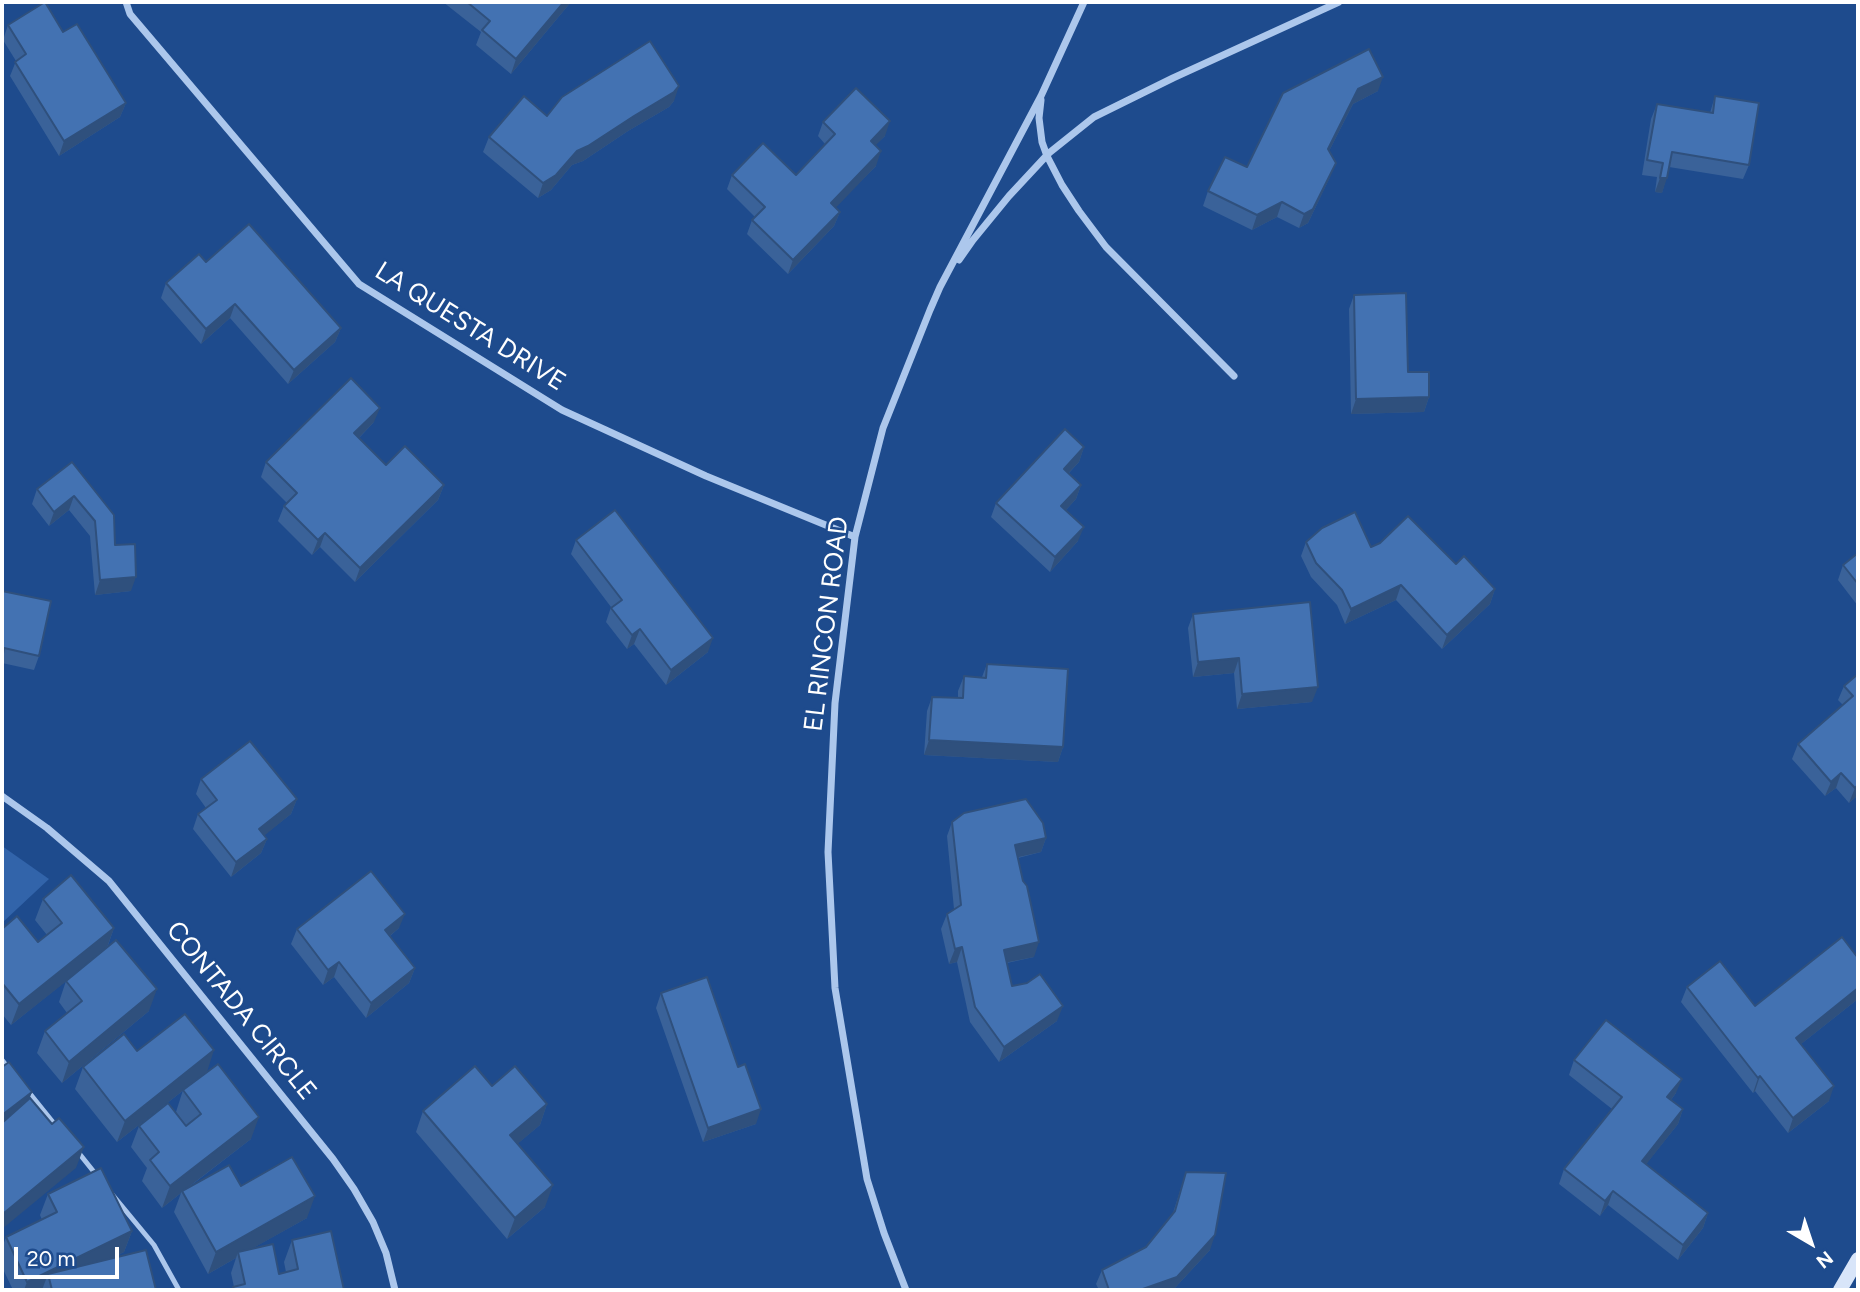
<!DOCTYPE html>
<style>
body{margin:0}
#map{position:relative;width:1860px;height:1292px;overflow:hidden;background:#1e4b8d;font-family:Figtree,sans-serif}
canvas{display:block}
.frame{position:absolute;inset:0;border:4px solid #fff;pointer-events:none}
.north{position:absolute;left:1776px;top:1208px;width:70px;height:70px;-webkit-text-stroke:5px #1e4b8d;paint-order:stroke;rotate:141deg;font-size:19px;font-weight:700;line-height:28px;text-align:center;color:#fff}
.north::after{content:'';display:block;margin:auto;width:24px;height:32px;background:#fff;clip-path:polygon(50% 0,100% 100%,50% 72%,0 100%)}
.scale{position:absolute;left:14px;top:1247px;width:105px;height:32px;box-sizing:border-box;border:4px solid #fff;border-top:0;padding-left:9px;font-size:21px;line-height:24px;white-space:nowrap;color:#fff;-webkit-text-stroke:5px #1e4b8d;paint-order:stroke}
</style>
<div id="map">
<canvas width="1860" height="1292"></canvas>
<div class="frame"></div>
<div class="north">N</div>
<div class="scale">20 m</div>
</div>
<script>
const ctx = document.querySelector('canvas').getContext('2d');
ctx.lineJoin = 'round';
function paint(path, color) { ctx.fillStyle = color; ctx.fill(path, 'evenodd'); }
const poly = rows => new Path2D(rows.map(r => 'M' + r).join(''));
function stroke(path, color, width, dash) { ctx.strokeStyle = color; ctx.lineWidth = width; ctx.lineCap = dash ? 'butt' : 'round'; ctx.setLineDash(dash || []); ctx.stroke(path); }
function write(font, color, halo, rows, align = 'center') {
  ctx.font = font + ' Figtree,sans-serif'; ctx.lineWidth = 5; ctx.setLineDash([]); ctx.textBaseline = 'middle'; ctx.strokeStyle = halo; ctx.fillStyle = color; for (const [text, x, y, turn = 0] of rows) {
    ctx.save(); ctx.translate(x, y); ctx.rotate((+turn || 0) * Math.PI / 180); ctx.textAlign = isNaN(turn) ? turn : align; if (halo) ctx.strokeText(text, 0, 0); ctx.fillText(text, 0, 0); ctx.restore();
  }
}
paint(poly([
 [2,846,49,879,2,923]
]), '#3264aa');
stroke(poly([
 [2,1060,9,1069],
 [27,1090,56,1126],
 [78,1152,98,1177],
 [111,1193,154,1245,179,1290]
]), '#acc7ec', 5);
stroke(poly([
 [126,2,130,14,359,284,562,410,706,476,855,537],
 [1041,100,1039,118,1042,142,1047,156,1062,185,1079,211,1106,247,1234,376],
 [959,260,973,240,1009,196,1049,153,1094,117,1173,78,1339,2],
 [2,796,47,828,109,881,333,1159,354,1189,373,1222,386,1253,395,1290],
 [906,1290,884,1233,867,1179,835,988,828,852,835,703,855,537,883,428,930,310,940,287,1041,96,1084,2]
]), '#acc7ec', 7);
stroke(poly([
 [1840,1290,1858,1259]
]), '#d8e5f9', 14);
paint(poly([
 [443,2,571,2,511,74,476,45,481,32],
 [8,25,63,32,126,103,120,117,59,156,10,76,16,61,3,40],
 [1378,91,1353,104,1329,151,1330,177,1308,223,1299,228,1277,217,1252,230,1203,206,1208,191,1247,167,1283,93],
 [1715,96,1749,165,1743,179,1669,167,1662,193,1655,192,1657,177,1642,175,1651,119,1657,104,1710,113],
 [674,101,669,107,628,131,583,161,572,165,551,190,538,198,483,152,489,137,547,116],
 [823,122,885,136,875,145,876,166,835,207,840,212,834,226,788,274,747,234,752,220,755,217,727,189,732,175,796,175,825,144,818,136],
 [206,262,341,328,335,342,288,384,230,318,201,344,161,298,166,283],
 [1354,295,1408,372,1429,397,1424,412,1351,414,1349,309],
 [374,422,359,438,386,465,444,485,438,500,355,582,320,547,312,555,278,521,284,506,287,503,261,477,266,462],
 [1084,447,1079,462,1069,473,1081,485,1076,499,1066,510,1078,541,1050,572,991,517,996,503],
 [72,462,115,545,131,591,95,595,90,536,69,510,49,526,32,504,37,489],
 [576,540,708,652,666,685,634,644,627,649,606,622,611,607,571,554],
 [1306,542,1371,547,1456,564,1495,589,1490,604,1442,649,1396,600,1345,624,1337,605,1311,577,1301,556],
 [1858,553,1858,606,1838,580,1843,565],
 [2,591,39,656,34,670,2,663],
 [1193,614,1312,702,1237,709,1234,673,1193,677,1188,628],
 [987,664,1063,747,1058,762,924,755,927,711,932,697,958,698,958,691,964,676,982,677],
 [1858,674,1858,795,1849,803,1836,788,1825,796,1792,759,1798,744,1843,705,1838,700,1844,686],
 [201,779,297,799,291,814,264,835,267,839,261,853,231,877,193,829,198,814,206,808,196,794],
 [952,822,1046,838,1041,852,1018,858,1034,957,1007,963,1012,986,1057,1021,999,1062,970,1022,957,962,949,964,941,929,947,914,954,909,947,836],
 [43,899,114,928,107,948,149,1011,62,1083,37,1053,45,1031,67,1013,59,1002,66,981,11,1025,2,1014,2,929,38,942,47,935,35,920],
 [399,928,390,936,415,968,409,983,366,1018,334,977,323,985,291,944,297,929],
 [1687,987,1755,1006,1858,999,1801,1044,1829,1101,1788,1133,1755,1091,1753,1093,1681,1002],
 [661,993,756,1124,703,1142,656,1008],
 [137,1051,207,1072,117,1142,75,1089,83,1067],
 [1574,1060,1676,1093,1671,1100,1683,1109,1678,1124,1646,1164,1708,1213,1703,1228,1678,1260,1608,1205,1600,1216,1559,1184,1564,1169,1612,1109,1569,1075],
 [492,1086,547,1104,540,1125,517,1144,545,1207,507,1239,416,1132,423,1111],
 [183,1090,251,1139,189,1187,241,1186,307,1218,251,1249,279,1274,286,1272,284,1262,292,1240,344,1290,232,1290,234,1287,231,1273,236,1258,208,1274,174,1212,181,1193,162,1208,142,1181,147,1168,131,1147,139,1126,186,1126,176,1112],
 [1186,1172,1210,1250,1173,1290,1099,1290,1096,1284,1102,1270,1146,1247,1173,1213],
 [48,1194,132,1231,124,1252,112,1258,156,1290,13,1290,2,1267,2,1248,6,1237,42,1220,40,1215]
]), '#3a6299');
paint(poly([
 [564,2,571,2,511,74,516,59],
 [1383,77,1378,91,1353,104,1323,163,1328,149,1358,89],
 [679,86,674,101,669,107,628,131,583,161,572,165,551,190,538,198,543,183,577,151],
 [126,103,120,117,59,156,64,141],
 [890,121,885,136,865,156,871,141],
 [881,151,876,166,826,218,831,203],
 [1336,163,1330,177,1308,223,1299,228,1304,214],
 [1660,178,1667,178,1662,193,1655,192],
 [1282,202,1277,217,1252,230,1257,215],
 [840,212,834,226,788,274,793,260],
 [235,304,230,318,201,344,206,329],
 [341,328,335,342,288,384,294,370],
 [1429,397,1424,412,1351,414,1356,399],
 [380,408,374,422,349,448,354,433],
 [1084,447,1079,462,1059,483,1064,469],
 [444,485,438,500,355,582,360,568],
 [1081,485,1076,499,1056,521,1061,506],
 [74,496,69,510,49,526,54,512],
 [1084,527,1078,541,1050,572,1055,557],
 [325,533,320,547,312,555,318,540],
 [136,577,131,591,95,595,100,580],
 [1401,585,1396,600,1345,624,1351,609],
 [1495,589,1490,604,1442,649,1447,635],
 [640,629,634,644,627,649,632,635],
 [713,638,708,652,666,685,671,670],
 [1239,658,1234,673,1193,677,1198,662],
 [1318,687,1312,702,1237,709,1242,694],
 [929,740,1063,747,1058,762,924,755],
 [1841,773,1836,788,1825,796,1831,782],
 [1858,785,1858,795,1849,803,1855,788],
 [297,799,291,814,254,844,259,829],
 [1046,838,1041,852,1010,859,1015,845],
 [267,839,261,853,231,877,236,862],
 [405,914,399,928,379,945,385,930],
 [114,928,106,950,11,1025,19,1004],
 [1039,942,1034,957,999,964,1004,950],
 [962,947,957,962,949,964,955,949],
 [339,962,334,977,323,985,328,970],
 [415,968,409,983,366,1018,371,1003],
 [1858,988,1858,999,1791,1052,1796,1038],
 [157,989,149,1011,62,1083,69,1062],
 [1063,1006,1057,1021,999,1062,1004,1047],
 [214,1050,207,1072,117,1142,125,1121],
 [1760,1076,1755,1091,1753,1093,1758,1078],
 [1682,1079,1676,1093,1662,1112,1667,1097],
 [1834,1086,1829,1101,1788,1133,1793,1118],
 [32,1092,24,1113,2,1131,2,1115],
 [547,1104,540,1125,502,1157,510,1135],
 [761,1109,756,1124,703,1142,708,1128],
 [1683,1109,1678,1124,1637,1176,1642,1161],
 [259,1117,251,1139,182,1192,182,1191,181,1193,162,1208,170,1186],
 [84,1147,76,1168,2,1229,2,1218,4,1213],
 [553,1185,545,1207,507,1239,515,1218],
 [1613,1191,1608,1205,1600,1216,1605,1201],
 [315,1196,307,1218,239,1256,238,1252,236,1258,208,1274,216,1252],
 [1708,1213,1703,1228,1678,1260,1683,1245],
 [132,1231,124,1252,52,1287,48,1274,42,1290,24,1290,27,1282],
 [1215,1235,1210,1250,1173,1290,1140,1290]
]), '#2f507d');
const building = poly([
 [45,2,63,32,77,24,126,103,64,141,15,62,26,54,8,25,45,2],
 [467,2,564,2,516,59,482,30,490,21,467,2],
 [650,41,679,86,674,92,634,116,588,146,577,151,556,175,543,183,489,137,524,96,547,116,562,97,650,41],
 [1369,49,1383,77,1358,89,1328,149,1336,163,1313,209,1304,214,1282,202,1257,215,1208,191,1225,157,1247,167,1283,93,1369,49],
 [856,88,890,121,871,141,881,151,831,203,840,212,793,260,752,220,765,207,732,175,763,143,796,175,835,134,823,122,856,88],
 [1715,96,1759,103,1749,165,1672,152,1667,178,1660,178,1663,163,1647,160,1657,104,1713,113,1715,96],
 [249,224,341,328,294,370,235,304,206,329,166,283,199,254,206,262,249,224],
 [1406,293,1408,372,1429,372,1429,397,1356,399,1354,295,1406,293],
 [351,378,380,408,354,433,386,465,405,446,444,485,360,568,325,533,318,540,284,506,297,493,266,462,351,378],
 [1065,429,1084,447,1064,469,1081,485,1061,506,1084,527,1055,557,996,503,1065,429],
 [72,462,114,515,115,545,135,544,136,577,100,580,95,521,74,496,54,512,37,489,72,462],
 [615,510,713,638,671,670,640,629,632,635,611,608,622,600,576,540,615,510],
 [1355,512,1371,547,1380,543,1408,516,1456,564,1464,556,1495,589,1447,635,1401,585,1351,609,1342,590,1316,563,1306,542,1322,528,1355,512],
 [1858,553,1858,584,1843,565,1858,553],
 [2,591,51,601,39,656,4,648,2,659,2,591],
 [1310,602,1318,687,1242,694,1239,658,1198,662,1193,614,1310,602],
 [987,664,1068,669,1063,747,929,740,932,697,963,698,964,676,986,678,987,664],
 [1858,674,1858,785,1855,788,1841,773,1831,782,1798,744,1853,696,1844,686,1858,674],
 [250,741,297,799,259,829,267,839,236,862,198,814,217,800,201,779,250,741],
 [1026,799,1043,823,1046,838,1015,845,1023,881,1027,886,1039,942,1004,950,1012,986,1027,983,1040,974,1063,1006,1004,1047,975,1007,962,947,955,949,947,914,961,905,952,822,964,813,1026,799],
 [371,871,405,914,385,930,415,968,371,1003,339,962,328,970,297,929,371,871],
 [71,875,114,928,19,1004,2,983,2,929,17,916,38,942,62,923,43,899,71,875],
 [1842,937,1858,958,1858,988,1796,1038,1834,1086,1793,1118,1760,1076,1758,1078,1687,987,1720,961,1755,1006,1842,937],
 [116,940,157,989,69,1062,45,1031,82,1001,66,981,116,940],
 [707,977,738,1067,745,1064,761,1109,708,1128,661,993,707,977],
 [185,1014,214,1050,125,1121,83,1067,124,1034,137,1051,185,1014],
 [1606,1020,1682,1079,1667,1097,1683,1109,1642,1161,1708,1213,1683,1245,1613,1191,1605,1201,1564,1169,1622,1097,1574,1060,1606,1020],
 [9,1062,32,1092,2,1115,2,1067,9,1062],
 [218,1064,259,1117,170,1186,150,1160,159,1152,139,1126,168,1103,186,1126,201,1114,183,1090,218,1064],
 [475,1066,492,1086,515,1066,547,1104,510,1135,553,1185,515,1218,423,1111,475,1066],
 [30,1098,52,1124,59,1118,84,1147,4,1213,2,1210,2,1123,30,1098],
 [292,1157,315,1196,216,1252,182,1191,229,1165,241,1186,292,1157],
 [101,1168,132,1231,27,1282,6,1237,57,1212,48,1194,101,1168],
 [1186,1172,1226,1173,1215,1235,1177,1277,1140,1290,1109,1290,1102,1270,1146,1247,1175,1211,1186,1172],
 [331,1231,344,1290,234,1290,233,1287,245,1284,238,1252,273,1244,279,1274,298,1269,292,1240,331,1231],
 [146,1250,156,1290,52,1290,48,1274,146,1250]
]);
paint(building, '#4372b2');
stroke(building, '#2f507d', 2);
write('26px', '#fff', '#1e4b8d', [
 ["LA QUESTA DRIVE",470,327,32],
 ["EL RINCON ROAD",827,624,-83],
 ["CONTADA CIRCLE",241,1011,51]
]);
</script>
